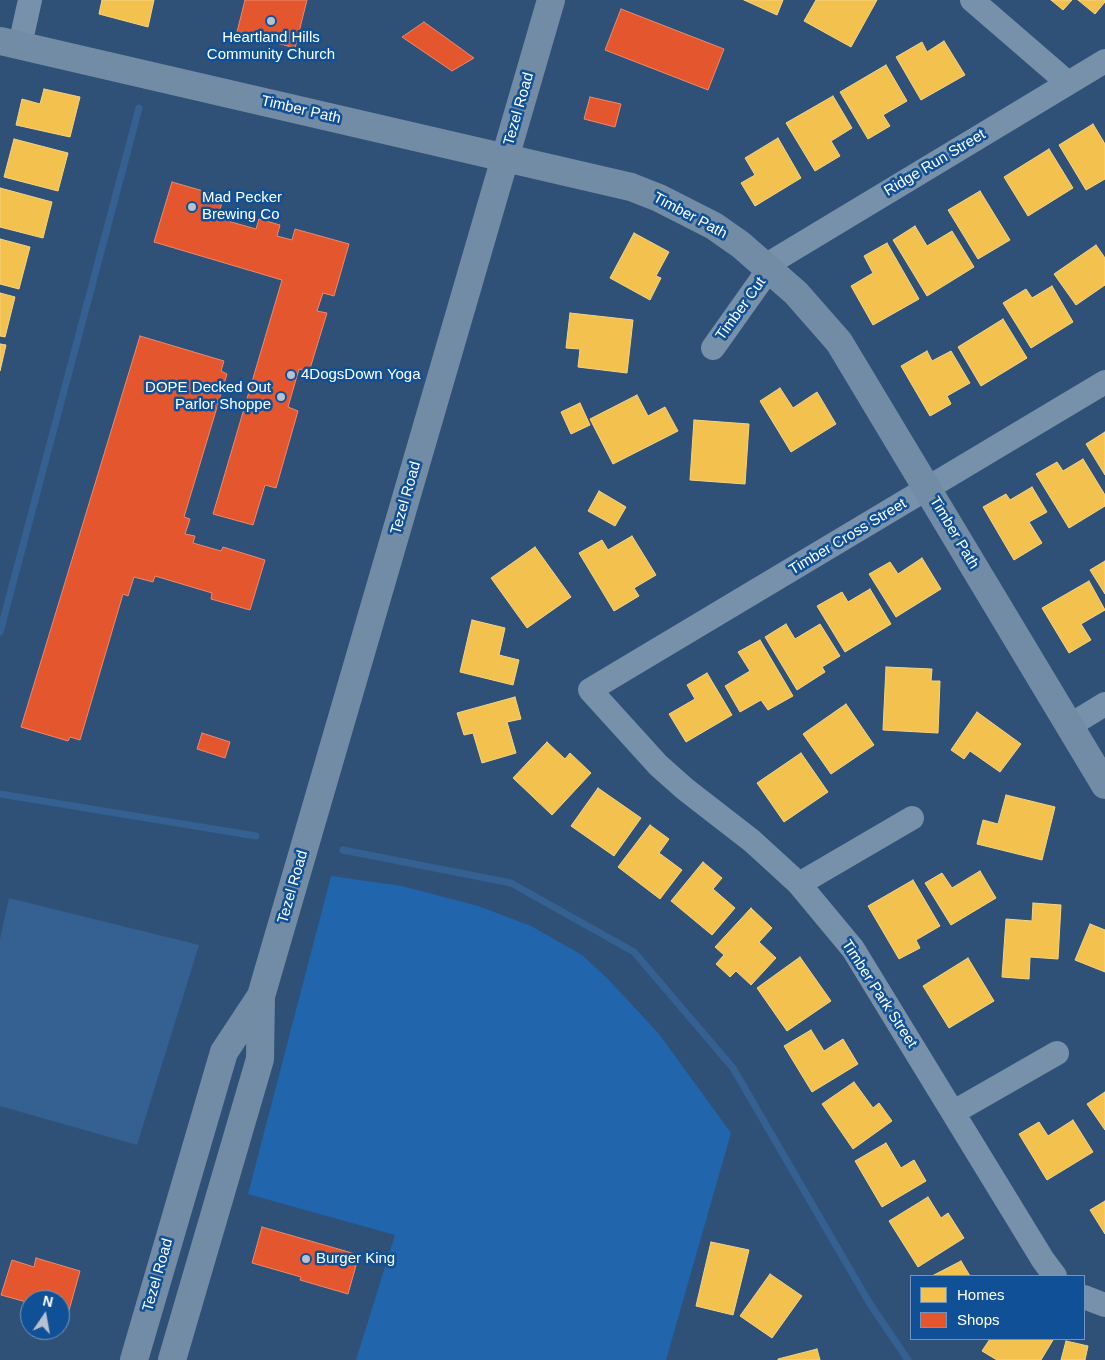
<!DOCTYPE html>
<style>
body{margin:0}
#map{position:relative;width:1105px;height:1360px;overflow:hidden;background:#2f5177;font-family:Arial,sans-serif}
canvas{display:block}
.legend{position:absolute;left:910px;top:1275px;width:175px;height:65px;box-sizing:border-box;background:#105096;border:1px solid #7096c0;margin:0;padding:6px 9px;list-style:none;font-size:15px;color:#fff}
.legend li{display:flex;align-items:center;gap:10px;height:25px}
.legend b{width:25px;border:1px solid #7096c0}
.north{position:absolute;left:20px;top:1290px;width:50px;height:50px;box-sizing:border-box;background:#105096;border:1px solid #7096c0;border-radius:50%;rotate:12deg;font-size:14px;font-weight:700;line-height:20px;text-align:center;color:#fff}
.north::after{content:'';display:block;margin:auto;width:18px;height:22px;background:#b6c2cf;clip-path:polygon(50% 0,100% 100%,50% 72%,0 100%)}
</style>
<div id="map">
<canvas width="1105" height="1360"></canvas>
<ul class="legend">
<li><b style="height:14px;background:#f2c14e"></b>Homes</li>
<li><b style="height:14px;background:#e4572e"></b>Shops</li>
</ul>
<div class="north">N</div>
</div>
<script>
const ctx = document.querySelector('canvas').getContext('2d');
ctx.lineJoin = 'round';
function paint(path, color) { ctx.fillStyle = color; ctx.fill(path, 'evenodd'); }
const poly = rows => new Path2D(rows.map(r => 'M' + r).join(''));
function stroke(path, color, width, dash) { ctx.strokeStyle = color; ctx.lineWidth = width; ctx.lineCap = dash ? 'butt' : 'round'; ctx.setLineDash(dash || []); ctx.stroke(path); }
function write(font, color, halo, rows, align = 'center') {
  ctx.font = font + ' Arial,sans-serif'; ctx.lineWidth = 5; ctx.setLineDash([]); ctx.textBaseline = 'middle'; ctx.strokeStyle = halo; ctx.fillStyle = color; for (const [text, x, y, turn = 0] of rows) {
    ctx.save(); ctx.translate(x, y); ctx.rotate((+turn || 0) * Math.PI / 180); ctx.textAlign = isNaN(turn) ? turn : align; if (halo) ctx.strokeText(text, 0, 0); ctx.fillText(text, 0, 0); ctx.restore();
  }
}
paint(poly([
 [331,876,402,886,478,906,531,926,582,955,608,979,659,1034,731,1133,666,1360,356,1360,395,1235,248,1194]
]), '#2165ac');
paint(poly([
 [9,898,199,945,137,1145,0,1106,0,939]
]), '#346192');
const homes = poly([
 [102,0,154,0,148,27,99,14,102,0],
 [744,0,783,0,777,15,744,0],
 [816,0,877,0,851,47,804,21,816,0],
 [1051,0,1072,0,1063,10,1051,0],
 [1078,0,1105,0,1105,2,1095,14,1078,0],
 [944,41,965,75,921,100,896,57,922,42,927,52,944,41],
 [886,65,907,101,883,115,890,126,868,139,840,92,886,65],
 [44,89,80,97,70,137,16,125,22,99,40,104,44,89],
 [833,96,852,128,831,141,840,156,815,171,786,123,833,96],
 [1093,124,1105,144,1105,179,1086,190,1059,145,1093,124],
 [778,138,801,178,755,206,741,183,755,175,745,158,778,138],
 [14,139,68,153,58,191,4,177,14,139],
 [1049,149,1073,188,1028,216,1004,177,1049,149],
 [0,188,52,202,43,238,0,227,0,188],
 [980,191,1010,240,978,259,948,210,980,191],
 [915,226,927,246,952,231,974,267,927,296,893,240,915,226],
 [634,233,669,252,656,276,661,278,650,300,610,278,634,233],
 [0,239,30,247,19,289,0,284,0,239],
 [887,243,919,299,873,325,851,286,873,273,864,256,887,243],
 [1096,245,1105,258,1105,285,1076,305,1054,274,1096,245],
 [1052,286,1073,322,1031,348,1003,303,1026,289,1032,298,1052,286],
 [0,293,15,297,5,337,0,336,0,293],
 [570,313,633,320,627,373,578,367,580,349,566,348,570,313],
 [1003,319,1027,358,981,386,958,347,1003,319],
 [0,344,6,345,0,371,0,344],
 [927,351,932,361,951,351,970,383,947,396,951,404,930,416,901,366,927,351],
 [780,388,793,408,817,392,836,424,791,452,760,401,780,388],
 [637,395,648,416,665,407,678,431,613,464,590,419,637,395],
 [580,403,590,425,571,434,561,412,580,403],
 [694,420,749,424,745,484,690,480,694,420],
 [1105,432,1105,475,1086,444,1105,432],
 [1083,459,1105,495,1105,506,1069,528,1036,474,1057,462,1063,471,1083,459],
 [1032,487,1047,512,1029,522,1042,543,1014,560,983,507,1006,494,1010,500,1032,487],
 [599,491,626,507,615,526,588,511,599,491],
 [632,536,656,575,634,588,639,596,614,611,579,553,602,540,608,550,632,536],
 [535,547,571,597,527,628,491,578,535,547],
 [922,558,941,589,896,617,869,574,890,562,898,574,922,558],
 [1105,561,1105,594,1090,570,1105,561],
 [1089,581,1105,610,1081,624,1091,640,1069,653,1042,608,1089,581],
 [870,589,891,624,845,652,817,606,842,592,848,602,870,589],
 [472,620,505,628,499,655,519,660,513,685,460,672,472,620],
 [786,624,795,639,820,624,840,656,822,667,825,672,797,690,765,637,786,624],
 [760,640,793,696,768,710,761,700,740,712,725,686,750,671,738,652,760,640],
 [886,667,932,669,931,681,940,681,938,733,883,730,886,667],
 [707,673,732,715,686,742,669,714,695,699,687,685,707,673],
 [515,697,521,719,507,722,516,753,482,763,473,733,464,735,457,713,515,697],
 [846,704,874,745,831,774,803,734,846,704],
 [977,712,1021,744,1000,772,970,751,964,759,951,750,977,712],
 [547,742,565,759,570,753,591,773,552,815,513,778,547,742],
 [801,753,828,792,784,822,757,783,801,753],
 [598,788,641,818,614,856,571,826,598,788],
 [1006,795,1055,807,1042,860,977,844,983,820,998,824,1006,795],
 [650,825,669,839,659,853,682,870,660,899,618,867,650,825],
 [703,862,722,878,713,889,735,908,712,935,671,901,703,862],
 [980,871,996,898,951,925,925,883,942,873,952,888,980,871],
 [913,880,940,926,916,940,920,948,899,959,868,906,913,880],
 [1033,903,1061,905,1058,959,1030,957,1029,979,1002,977,1006,919,1032,921,1033,903],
 [751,908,772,928,759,942,776,958,751,985,736,971,730,977,716,964,724,955,715,947,751,908],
 [1090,924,1105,930,1105,972,1075,960,1090,924],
 [800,957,831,1001,787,1031,757,988,800,957],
 [968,958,994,1001,949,1028,923,986,968,958],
 [811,1030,824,1051,843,1039,858,1064,812,1092,784,1046,811,1030],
 [854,1082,873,1108,879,1103,892,1121,853,1149,822,1104,854,1082],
 [1105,1092,1105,1130,1087,1104,1105,1092],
 [1073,1120,1093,1152,1047,1180,1019,1134,1039,1122,1048,1136,1073,1120],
 [886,1143,901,1168,914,1160,926,1181,882,1207,855,1161,886,1143],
 [928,1197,941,1218,948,1213,964,1238,918,1267,889,1221,928,1197],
 [1105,1201,1105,1234,1090,1210,1105,1201],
 [711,1242,749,1250,733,1315,696,1306,711,1242],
 [961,1261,970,1276,932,1276,961,1261],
 [770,1274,802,1296,772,1338,740,1316,770,1274],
 [990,1339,1051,1339,1053,1340,1041,1360,997,1360,982,1351,990,1339],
 [1066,1341,1088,1346,1085,1360,1061,1360,1066,1341],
 [817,1349,820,1360,778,1360,778,1359,817,1349]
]);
paint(homes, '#f2c14e');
stroke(homes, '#f6d483', 1);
const shops = poly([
 [245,0,307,0,295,48,237,32,245,0],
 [621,9,724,49,708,90,605,50,621,9],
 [424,22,474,58,452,71,402,37,424,22],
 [590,97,621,104,615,127,584,119,590,97],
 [172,182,224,197,217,218,256,229,259,219,280,225,277,236,292,240,295,229,349,244,334,296,323,293,317,311,327,313,309,372,299,369,288,407,298,411,276,488,265,485,253,525,213,514,282,280,154,242,172,182],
 [140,336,224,361,221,371,227,374,184,517,190,519,185,534,195,536,193,543,221,551,223,547,265,560,250,610,211,599,212,593,155,576,153,582,134,577,128,596,123,594,80,740,70,737,68,741,21,727,140,336],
 [202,733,230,742,225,758,197,749,202,733],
 [262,1227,359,1255,348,1294,300,1280,301,1277,252,1263,262,1227],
 [36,1258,80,1271,68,1314,60,1312,60,1300,30,1300,30,1303,1,1295,12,1260,34,1267,36,1258]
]);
paint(shops, '#e4572e');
stroke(shops, '#ec896d', 1);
stroke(poly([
 [0,632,139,108],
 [0,794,256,836],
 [343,850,511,883,634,952,733,1068,870,1304,908,1360]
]), '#346192', 7);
stroke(poly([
 [972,0,1068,83],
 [20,45,30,0],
 [765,266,1105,61],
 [713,348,769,269],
 [1069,726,1105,704],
 [799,884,912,818],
 [954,1112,1057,1053],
 [1055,1276,1043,1260,853,949,799,884,752,841,685,789,658,765,590,690,1105,382],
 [1084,1297,1105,1305]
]), '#7891aa', 24);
stroke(poly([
 [0,41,631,187,659,198,714,226,741,245,796,293,839,342,1105,785],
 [134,1360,224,1052,261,996],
 [172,1360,260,1059,261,996,551,0]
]), '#738ca6', 28);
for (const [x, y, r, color] of [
 [271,21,5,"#b6c2cf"],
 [192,207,5,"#b6c2cf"],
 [291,375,5,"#b6c2cf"],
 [281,397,5,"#b6c2cf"],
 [306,1259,5,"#b6c2cf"]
]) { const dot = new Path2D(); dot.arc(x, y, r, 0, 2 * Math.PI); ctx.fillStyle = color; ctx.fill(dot); stroke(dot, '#105096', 2); }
write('15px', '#fff', '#105096', [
 ["Heartland Hills",271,38,"center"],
 ["Community Church",271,55,"center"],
 ["Mad Pecker",202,198],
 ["Brewing Co",202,215],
 ["4DogsDown Yoga",301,375],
 ["DOPE Decked Out",271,388,"right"],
 ["Parlor Shoppe",271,405,"right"],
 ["Burger King",316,1259]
], 'left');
write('15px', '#fff', '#105096', [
 ["Tezel Road",519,109,-74],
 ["Timber Path",301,110,13],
 ["Ridge Run Street",935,163,-31],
 ["Timber Path",690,216,28],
 ["Timber Cut",741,309,-54],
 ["Tezel Road",406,498,-74],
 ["Timber Path",954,533,59],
 ["Timber Cross Street",848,537,-31],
 ["Tezel Road",293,887,-74],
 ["Timber Park Street",879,994,57],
 ["Tezel Road",158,1275,-74]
]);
</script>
